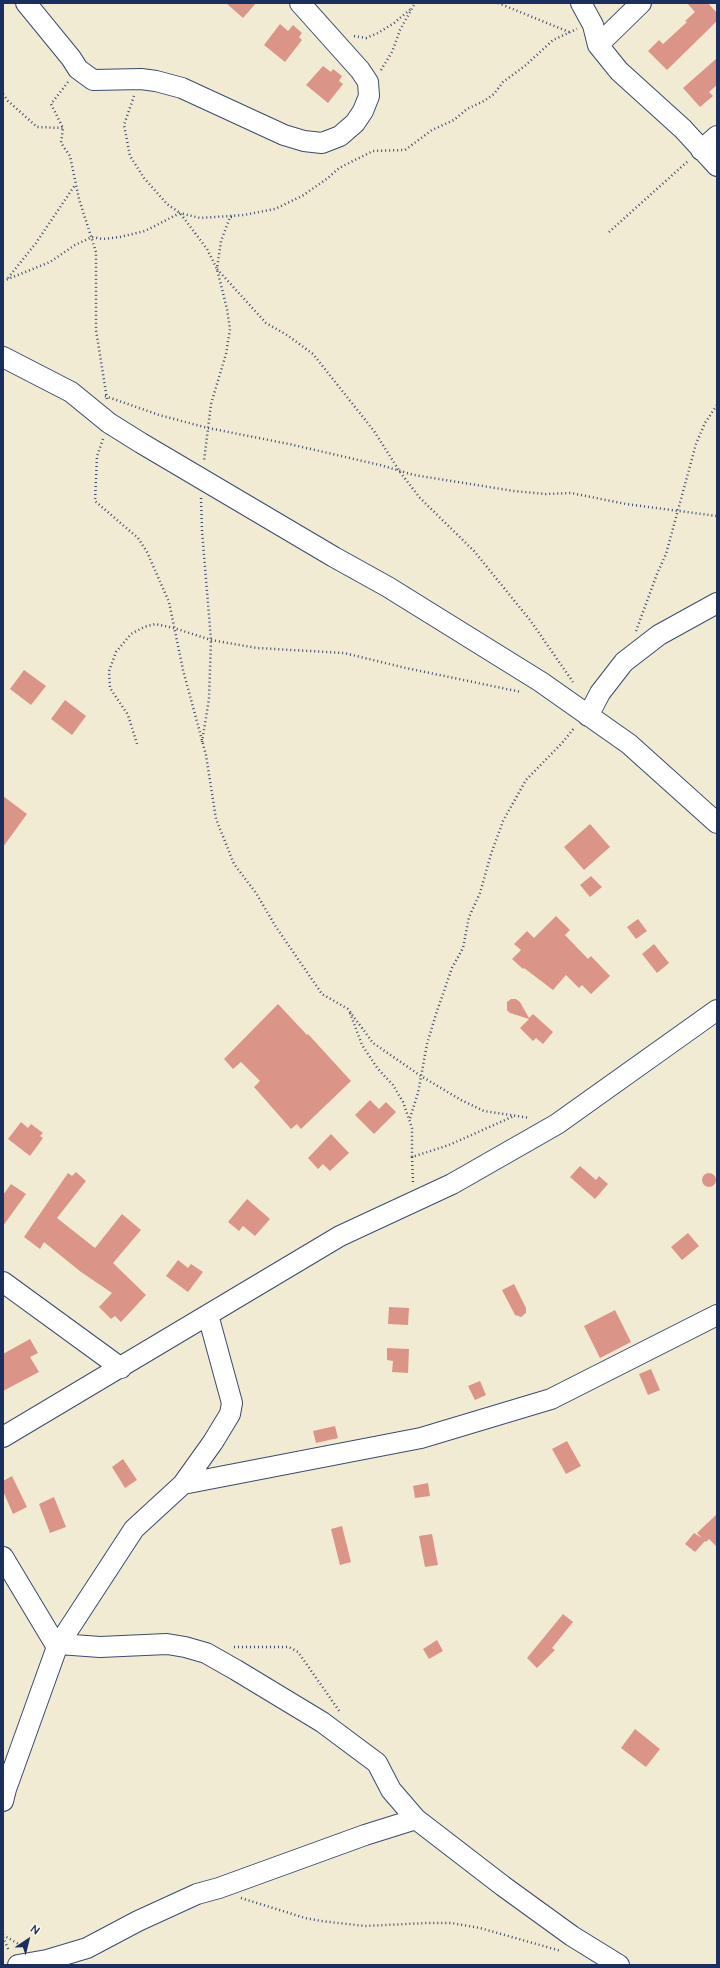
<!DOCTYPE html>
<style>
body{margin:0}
#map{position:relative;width:720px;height:1968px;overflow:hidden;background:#f2ebd3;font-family:"Architects Daughter",sans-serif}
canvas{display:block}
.frame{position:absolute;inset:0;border:4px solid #1b2f5e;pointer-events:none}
.north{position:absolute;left:8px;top:1920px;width:40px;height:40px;-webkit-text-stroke:3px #fbf7ec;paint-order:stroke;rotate:35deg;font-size:11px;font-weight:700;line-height:16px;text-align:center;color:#1b2f5e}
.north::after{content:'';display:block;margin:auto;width:14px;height:18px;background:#1b2f5e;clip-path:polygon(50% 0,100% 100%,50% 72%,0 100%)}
</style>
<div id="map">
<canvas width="720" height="1968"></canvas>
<div class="frame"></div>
<div class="north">N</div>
</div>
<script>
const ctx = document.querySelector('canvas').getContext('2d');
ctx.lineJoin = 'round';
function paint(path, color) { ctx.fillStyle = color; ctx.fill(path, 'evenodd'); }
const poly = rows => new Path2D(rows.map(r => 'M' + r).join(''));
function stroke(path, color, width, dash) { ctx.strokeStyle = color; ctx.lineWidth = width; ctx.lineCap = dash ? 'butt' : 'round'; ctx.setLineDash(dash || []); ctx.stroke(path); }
paint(poly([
 [226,3,256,3,243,18],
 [687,3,708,3,717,13,717,21,667,70,648,51,659,40,663,44,687,22,685,21,695,12],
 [280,24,288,31,293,25,302,33,299,37,302,40,285,62,264,45],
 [717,58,717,85,709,92,713,96,700,107,683,88],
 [323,66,331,72,333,69,342,76,339,81,343,84,328,103,306,85],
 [24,670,46,686,31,705,10,689],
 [65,700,86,716,72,735,51,719],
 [3,796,27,814,3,847],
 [590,824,610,847,584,870,564,847],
 [591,876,602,887,590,897,580,885],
 [556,916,570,930,565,935,588,959,591,956,610,976,591,994,582,985,579,988,566,975,553,990,524,968,523,969,512,959,521,950,514,944,527,931,534,938],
 [638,919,647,931,636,939,627,927],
 [654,944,669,963,657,973,642,954],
 [511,999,516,999,520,1002,529,1018,533,1014,553,1032,543,1044,536,1038,533,1041,520,1028,529,1019,510,1013,507,1010,507,1002],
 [278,1004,307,1035,308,1034,351,1081,301,1129,297,1124,291,1129,254,1087,260,1081,241,1062,233,1069,224,1059],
 [370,1100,379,1109,386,1102,396,1112,374,1134,355,1115],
 [21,1122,28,1128,31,1124,43,1133,40,1136,43,1138,30,1156,8,1139],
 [331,1134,349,1153,330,1171,323,1164,318,1169,308,1158],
 [580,1166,596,1180,599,1176,608,1184,595,1199,570,1177],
 [76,1172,86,1181,57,1218,95,1248,122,1214,141,1230,113,1263,146,1295,121,1322,115,1316,111,1319,99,1307,112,1293,81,1272,44,1242,40,1249,24,1237,68,1173,72,1176],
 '702 1180a7 7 0 1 1 14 0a7 7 0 1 1-14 0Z',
 [11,1184,26,1194,3,1226,3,1195],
 [247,1199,270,1219,255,1236,243,1226,239,1231,228,1222],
 [688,1233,699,1246,682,1260,671,1247],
 [178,1260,188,1268,191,1264,203,1272,188,1292,166,1276],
 [514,1284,526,1308,526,1313,521,1317,515,1315,502,1290],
 [389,1307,409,1308,408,1325,388,1324],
 [615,1310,631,1342,600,1358,584,1326],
 [30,1339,38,1353,30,1357,39,1372,3,1391,3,1354],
 [387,1348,409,1349,408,1373,392,1372,393,1361,387,1360],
 [651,1369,660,1390,648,1395,639,1374],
 [480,1381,486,1395,475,1400,468,1386],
 [335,1426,338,1438,316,1443,313,1431],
 [567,1441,581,1466,566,1474,552,1449],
 [123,1459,137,1480,125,1488,112,1467],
 [12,1476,27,1507,13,1514,3,1491,3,1481],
 [428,1483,430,1496,415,1498,413,1486],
 [54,1497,66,1527,50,1533,39,1504],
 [717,1514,717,1547,709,1539,706,1542,705,1541,695,1552,685,1544,694,1533,702,1538,697,1533],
 [342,1526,351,1562,340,1565,331,1529],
 [432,1534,438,1565,425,1567,419,1536],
 [563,1614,573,1622,552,1648,555,1650,537,1668,527,1658],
 [437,1640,443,1651,429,1659,423,1649],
 [635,1729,660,1749,646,1767,621,1748]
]), '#da9588');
const minor = poly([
 [26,3,71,58,78,69,93,80,141,79,156,81,182,88,284,135,304,141,322,143,340,136,355,123,363,111,369,96,368,82,360,70,300,3],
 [581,3,593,25,598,45,619,71,683,129,717,166],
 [598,45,641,3],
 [701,150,717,136],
 [3,357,71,392,109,423,141,443,334,557,388,587,541,682,629,744,717,823],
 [588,716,600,693,624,662,659,635,717,603],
 [3,1282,121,1368],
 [3,1437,340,1236,452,1184,557,1124,717,1010],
 [183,1484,421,1438,551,1399,717,1315],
 [3,1557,57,1647,134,1529,183,1484,213,1442,230,1414,232,1403,208,1315],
 [59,1644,100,1647,167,1644,185,1647,206,1653,236,1670,322,1722,377,1763,391,1790,416,1819,503,1886,572,1936,619,1965],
 [3,1801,6,1789,57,1647],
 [18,1965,47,1960,87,1948,138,1921,197,1894,219,1888,365,1835,416,1819]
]);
stroke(minor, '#3b4b70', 22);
stroke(poly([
 [498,3,569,32],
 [354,36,366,38,378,33,394,23,412,8],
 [381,70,392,52,400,30,415,3],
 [68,82,51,104,63,128,61,143,70,156,79,199,96,252,96,330,107,399],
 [3,94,8,101,37,127,63,128],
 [134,96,124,125,130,156,144,178,167,204,180,213,207,249,217,269,227,309,230,329,226,354,211,404,204,461],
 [232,217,230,217,221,241,217,269,266,323,287,335,313,354,374,431,400,472,420,498,474,551,530,620,573,682],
 [609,232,688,161],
 [8,278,36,243,75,185],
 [3,281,50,262,75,245,92,237,103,239,120,237,145,231,180,213,200,218,244,215,275,209,302,196,328,178,339,168,373,151,405,150,432,130,454,120,467,109,484,101,494,94,503,82,526,65,553,40,577,29],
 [105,396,159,415,208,428,289,444,380,465,414,475,514,491,546,494,571,493,626,504,717,516],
 [103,439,97,456,95,501,138,538,147,552,169,602,183,670,206,755,216,819,234,864,256,893,276,927,322,994,348,1009,373,1043,421,1076,461,1100,484,1111,530,1118],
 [201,498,202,531,211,640,209,699,202,742],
 [636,631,657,574,666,554,696,444,705,423,717,405],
 [137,744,128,715,110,688,109,671,116,652,131,634,144,627,155,624,174,628,211,640,257,648,344,653,406,668,521,692],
 [350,1013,362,1045,378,1069,393,1085,403,1102,412,1128,412,1157],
 [410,1118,418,1093,427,1044,437,1011,452,968,463,948,469,917,480,893,491,854,503,821,526,780,562,743,575,727],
 [413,1182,412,1157,449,1145,514,1116],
 [234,1647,289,1647,298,1652,340,1712],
 [241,1898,305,1918,321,1921,365,1926,427,1923,451,1923,480,1928,561,1951],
 [3,1935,22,1946],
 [3,1937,9,1951]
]), '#3b4b70', 2.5, [1, 3]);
stroke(minor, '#fff', 20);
</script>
